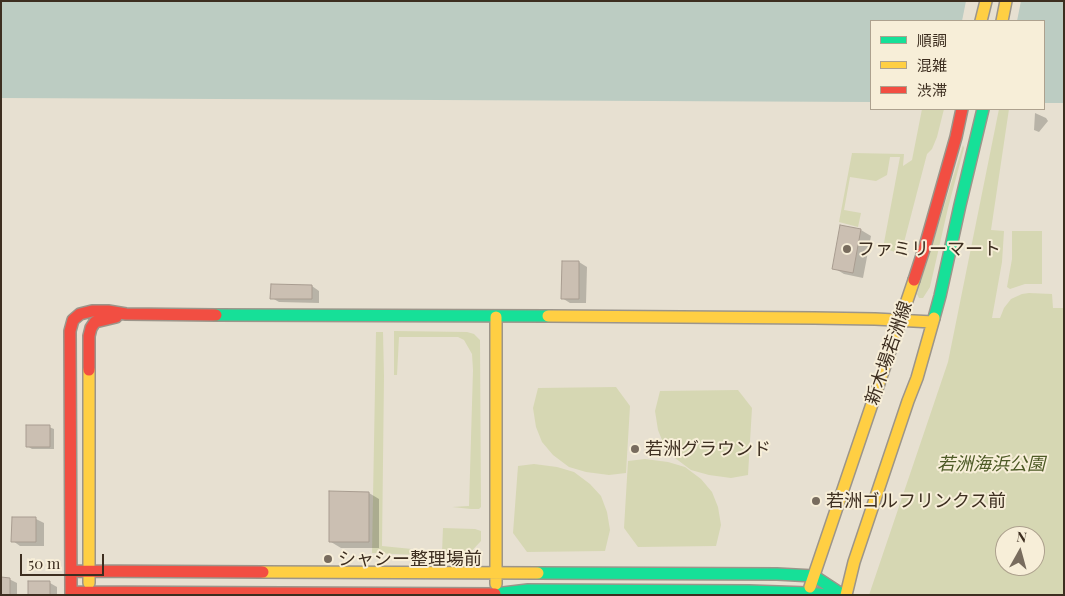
<!DOCTYPE html>
<meta charset="utf-8">
<style>
body{margin:0}
#map{position:relative;width:1065px;height:596px;overflow:hidden;background:#e7e0d1;font-family:"Playfair Display","Noto Sans JP",serif}
canvas{display:block}
.frame{position:absolute;inset:0;border:2px solid #3d2e20;pointer-events:none}
.legend{position:absolute;left:870px;top:20px;width:175px;height:90px;box-sizing:border-box;background:#f7eed8;border:1px solid #ada18e;margin:0;padding:6px 9px;list-style:none;font-size:15px;color:#3d2e20}
.legend li{display:flex;align-items:center;gap:10px;height:25px}
.legend b{width:25px;border:1px solid #ada18e}
.north{position:absolute;left:995px;top:526px;width:50px;height:50px;box-sizing:border-box;background:#f7eed8;border:1px solid #ada18e;border-radius:50%;rotate:7deg;font-size:14px;font-weight:700;line-height:20px;text-align:center;color:#3d2e20}
.north::after{content:'';display:block;margin:auto;width:18px;height:22px;background:#786c5e;clip-path:polygon(50% 0,100% 100%,50% 72%,0 100%)}
.scale{position:absolute;left:20px;top:554px;width:84px;height:22px;box-sizing:border-box;border:2px solid #3d2e20;border-top:0;padding-left:6px;font-size:15px;line-height:18px;white-space:nowrap;color:#3d2e20;-webkit-text-stroke:4px #f7eed8;paint-order:stroke}
</style>
<div id="map">
<canvas width="1065" height="596"></canvas>
<div class="frame"></div>
<ul class="legend">
<li><b style="height:6px;background:#16e098"></b>順調</li>
<li><b style="height:6px;background:#ffcf43"></b>混雑</li>
<li><b style="height:6px;background:#f24e42"></b>渋滞</li>
</ul>
<div class="north">N</div>
<div class="scale">50 m</div>
</div>
<script>
const ctx = document.querySelector('canvas').getContext('2d');
ctx.lineJoin = 'round';
function paint(path, color) { ctx.fillStyle = color; ctx.fill(path, 'evenodd'); }
const poly = rows => new Path2D(rows.map(r => 'M' + r).join(''));
function stroke(path, color, width, dash) { ctx.strokeStyle = color; ctx.lineWidth = width; ctx.lineCap = dash ? 'butt' : 'round'; ctx.setLineDash(dash || []); ctx.stroke(path); }
function write(font, color, halo, rows, align = 'center') {
  ctx.font = font + ' "Playfair Display","Noto Sans JP",serif'; ctx.lineWidth = 4; ctx.setLineDash([]); ctx.textBaseline = 'middle'; ctx.strokeStyle = halo; ctx.fillStyle = color; for (const [text, x, y, turn = 0] of rows) {
    ctx.save(); ctx.translate(x, y); ctx.rotate((+turn || 0) * Math.PI / 180); ctx.textAlign = isNaN(turn) ? turn : align; if (halo) ctx.strokeText(text, 0, 0); ctx.fillText(text, 0, 0); ctx.restore();
  }
}
paint(poly([
 [922,109,944,109,937,137,932,149,927,154,901,254,883,248,900,157,890,157,887,175,876,181,850,177,844,210,861,213,858,227,839,222,852,153,904,154,903,166,912,160],
 [999,109,1009,109,991,230,1004,231,1002,262,992,318,1000,318,1004,308,1011,299,1022,294,1029,293,1052,294,1053,308,1064,308,1064,595,869,595,948,362],
 [1005,536,1035,536,1035,566,1005,566],
 [963,145,964,148,948,208,930,287,923,298,919,298,917,294],
 [1012,231,1042,231,1042,284,1025,284,1010,289,1007,287,1012,259],
 [394,331,467,332,474,334,480,340,481,507,479,509,471,509,452,507,469,506,473,370,472,354,464,340,458,337,399,337,397,375,394,375],
 [376,332,383,332,384,376,382,546,442,552,443,528,475,529,481,531,481,541,466,557,372,553],
 [616,387,630,406,626,473,609,475,586,472,569,467,553,455,542,442,536,427,533,408,538,388],
 [738,390,752,408,748,475,731,478,709,475,691,470,675,458,664,445,658,430,655,411,660,391],
 [645,459,668,462,685,467,701,479,712,492,718,507,721,525,716,546,638,547,624,528,628,461],
 [534,464,557,467,574,472,590,484,601,496,607,512,610,530,605,551,527,552,513,533,518,466]
]), '#d6d7b3');
paint(poly([
 [1,1,1064,1,1064,103,1044,103,1044,21,871,21,871,102,1,98]
]), '#bcccc2');
paint(poly([
 [966,1,1021,1,1017,21,962,21]
]), '#e7e0d1');
paint(poly([
 [1035,113,1046,118,1048,121,1039,132,1034,130],
 [841,227,861,230,871,236,863,278,844,274,834,268],
 [579,262,587,267,586,303,570,303,562,298],
 [312,286,319,291,319,303,279,302,272,298],
 [49,427,54,429,54,449,32,449,27,446],
 [369,493,379,499,379,548,341,548,331,542],
 [36,519,44,523,44,546,20,546,13,541],
 [9,579,17,583,17,595,1,595],
 [50,583,57,587,57,595,29,595]
]), '#0003');
const building = poly([
 [840,225,861,229,853,273,832,269,840,225],
 [562,261,579,261,579,299,561,299,562,261],
 [271,284,312,285,312,299,270,299,271,284],
 [26,425,50,425,50,447,26,447,26,425],
 [329,491,369,492,369,542,329,542,329,491],
 [12,517,36,517,36,542,11,542,12,517],
 [1,577,10,578,10,595,1,595,1,577],
 [28,581,50,581,50,595,28,595,28,581]
]);
paint(building, '#cbbfb2');
stroke(building, '#a89c90', 1);
const fast = poly([
 [216,315,548,316],
 [934,318,940,296,960,205,983,109],
 [538,573,777,574,814,576,843,595],
 [495,594,528,590,749,591,808,593,827,595]
]);
const slow = poly([
 [981,21,986,1],
 [1002,21,1006,1],
 [548,316,814,318,875,319,933,322],
 [496,317,496,584],
 [89,370,89,583],
 [263,572,538,573],
 [810,587,914,280],
 [846,595,854,562,908,401,917,378,934,318]
]);
const jam = poly([
 [914,280,926,243,956,137,962,109],
 [89,370,89,336,91,328,95,322,116,317],
 [71,571,263,572],
 [71,592,495,594],
 [71,595,70,331,73,320,80,314,92,311,108,311,126,314,216,315]
]);
stroke(fast, '#9c958a', 14);
stroke(slow, '#9c958a', 14);
stroke(jam, '#9c958a', 14);
stroke(fast, '#16e098', 11);
stroke(slow, '#ffcf43', 11);
stroke(jam, '#f24e42', 11);
for (const [x, y, r, color] of [
 [847,249,5,"#786c5e"],
 [635,449,5,"#786c5e"],
 [816,501,5,"#786c5e"],
 [328,559,5,"#786c5e"]
]) { const dot = new Path2D(); dot.arc(x, y, r, 0, 2 * Math.PI); ctx.fillStyle = color; ctx.fill(dot); stroke(dot, '#f7eed8', 2); }
write('18px', '#3d2e20', '#f7eed8', [
 ["ファミリーマート",857,249],
 ["若洲グラウンド",645,449],
 ["若洲ゴルフリンクス前",826,501],
 ["シャシー整理場前",338,559]
], 'left');
write('18px', '#3d2e20', '#f7eed8', [
 ["新木場若洲線",889,353,-71]
]);
write('italic 18px', '#4d5a26', '#f7eed8', [
 ["若洲海浜公園",991,464]
]);
</script>
